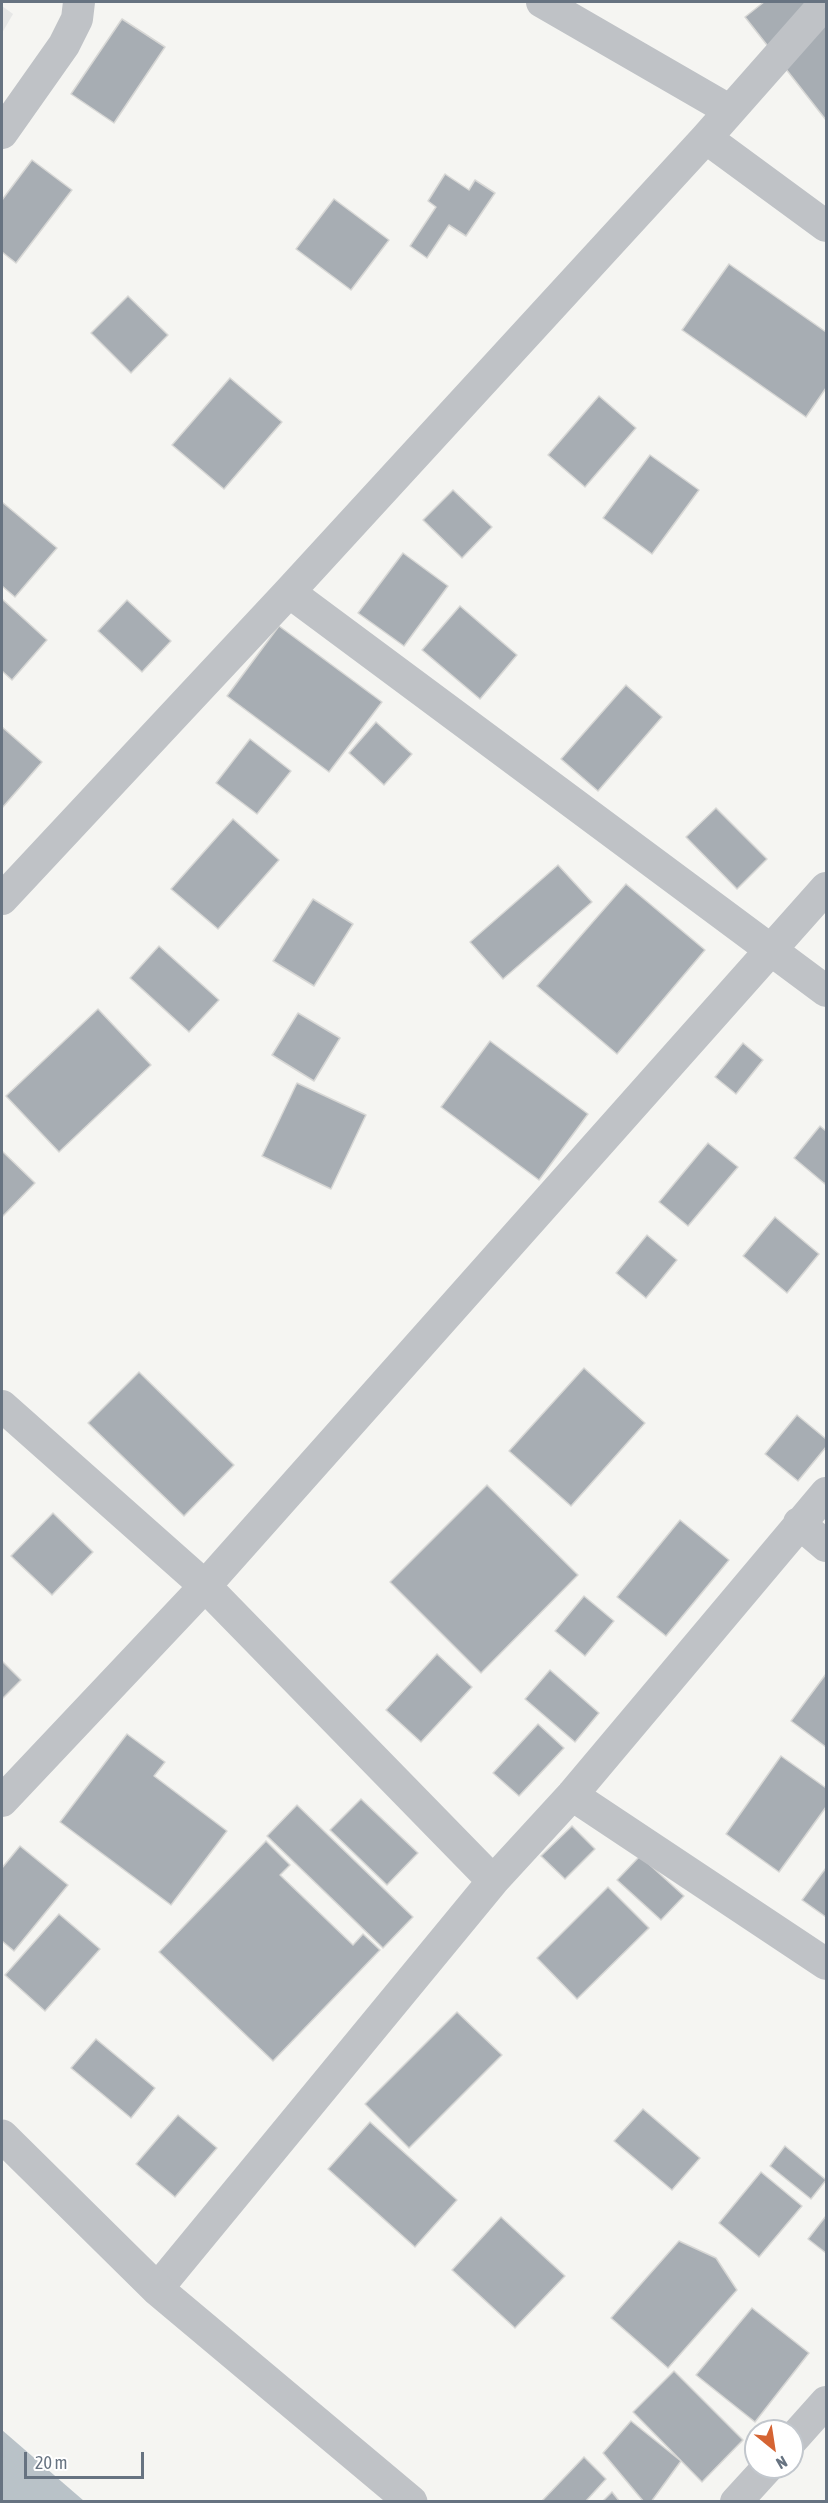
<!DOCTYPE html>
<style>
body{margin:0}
#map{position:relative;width:828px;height:2503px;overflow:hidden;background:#f5f5f2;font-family:"Asap Condensed",sans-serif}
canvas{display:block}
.frame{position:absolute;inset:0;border:3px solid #677381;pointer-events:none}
.north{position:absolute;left:744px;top:2419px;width:60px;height:60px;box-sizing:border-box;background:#fff;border:2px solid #c2c7cd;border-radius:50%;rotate:150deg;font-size:16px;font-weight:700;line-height:24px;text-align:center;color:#677381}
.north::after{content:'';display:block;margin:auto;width:21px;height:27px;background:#d56433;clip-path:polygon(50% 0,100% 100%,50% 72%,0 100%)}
.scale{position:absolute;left:24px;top:2452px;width:120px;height:27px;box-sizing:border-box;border:3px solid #677381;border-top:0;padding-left:8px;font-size:18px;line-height:21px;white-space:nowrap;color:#677381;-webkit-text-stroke:4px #fff;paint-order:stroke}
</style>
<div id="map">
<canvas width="828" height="2503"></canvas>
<div class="frame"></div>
<div class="north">N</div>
<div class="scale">20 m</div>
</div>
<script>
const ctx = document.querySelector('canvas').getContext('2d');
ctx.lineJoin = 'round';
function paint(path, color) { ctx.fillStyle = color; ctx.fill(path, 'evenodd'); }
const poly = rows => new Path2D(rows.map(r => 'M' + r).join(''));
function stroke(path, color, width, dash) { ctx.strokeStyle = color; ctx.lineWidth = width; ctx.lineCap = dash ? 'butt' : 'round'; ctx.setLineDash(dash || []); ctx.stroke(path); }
paint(poly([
 [2,6,13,14,2,33]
]), '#e6e7e6');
paint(poly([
 [2,2430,84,2501,2,2501]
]), '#b9c2c8');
const building = poly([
 [764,2,810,2,826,23,826,120,745,17,764,2],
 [122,19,165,47,114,123,71,94,122,19],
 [32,160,72,190,16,263,2,252,2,200,32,160],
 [445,174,469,190,475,180,495,193,466,236,449,225,427,258,410,246,436,207,428,201,445,174],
 [334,199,389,240,351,290,296,249,334,199],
 [729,264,826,332,826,388,806,417,682,330,729,264],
 [128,296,168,335,131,373,91,333,128,296],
 [230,378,282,422,224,489,172,445,230,378],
 [599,396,636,428,585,487,548,455,599,396],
 [650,455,699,490,652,554,603,518,650,455],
 [453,490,492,527,462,558,423,520,453,490],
 [2,502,57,548,15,597,2,586,2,502],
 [403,553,448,586,404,646,358,613,403,553],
 [2,599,47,640,12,680,2,671,2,599],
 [127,600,171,641,142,672,98,631,127,600],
 [460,606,517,655,480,699,422,650,460,606],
 [279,626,382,702,329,772,227,696,279,626],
 [626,685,662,717,598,791,561,759,626,685],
 [376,722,412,754,384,785,349,753,376,722],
 [2,727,42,762,2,808,2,727],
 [250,739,291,771,257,814,216,783,250,739],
 [716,808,767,859,737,889,686,837,716,808],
 [233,819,279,860,218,929,171,889,233,819],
 [558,865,592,902,503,979,470,942,558,865],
 [626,884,705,950,617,1054,537,986,626,884],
 [313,899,353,924,314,986,273,961,313,899],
 [159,946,219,1000,189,1032,130,978,159,946],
 [98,1009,151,1065,59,1152,6,1096,98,1009],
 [298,1013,340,1038,314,1081,272,1055,298,1013],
 [490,1041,588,1114,539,1180,441,1107,490,1041],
 [743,1043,763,1060,736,1094,715,1077,743,1043],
 [297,1083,366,1115,331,1189,262,1156,297,1083],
 [820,1126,826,1131,826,1181,825,1184,794,1158,820,1126],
 [708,1143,738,1167,688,1226,659,1202,708,1143],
 [2,1151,35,1183,2,1217,2,1151],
 [775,1217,819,1254,787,1293,743,1256,775,1217],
 [647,1235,677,1260,646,1298,616,1273,647,1235],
 [584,1368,645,1423,571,1506,509,1451,584,1368],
 [139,1372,234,1465,184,1516,88,1423,139,1372],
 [797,1415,826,1439,826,1447,798,1481,765,1454,797,1415],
 [487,1485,578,1575,481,1673,390,1582,487,1485],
 [53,1513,93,1552,52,1595,11,1556,53,1513],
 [680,1520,729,1560,666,1636,617,1597,680,1520],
 [584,1596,614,1621,585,1656,555,1631,584,1596],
 [437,1654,472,1687,421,1742,386,1710,437,1654],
 [2,1661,21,1680,2,1699,2,1661],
 [550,1670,599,1713,575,1742,525,1699,550,1670],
 [826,1674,826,1747,791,1721,826,1674],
 [538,1724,564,1748,519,1796,493,1773,538,1724],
 [127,1734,165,1762,154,1776,227,1831,171,1905,60,1822,127,1734],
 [781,1756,826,1788,826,1807,779,1872,726,1834,781,1756],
 [361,1799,418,1853,387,1885,330,1830,361,1799],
 [297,1805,413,1917,383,1948,267,1836,297,1805],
 [572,1826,595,1849,565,1879,541,1856,572,1826],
 [266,1841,290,1865,280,1875,353,1945,363,1934,380,1950,273,2061,159,1952,266,1841],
 [20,1846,68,1885,14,1951,2,1941,2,1868,20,1846],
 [640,1856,684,1896,661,1920,617,1880,640,1856],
 [826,1868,826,1917,802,1900,826,1868],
 [608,1887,649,1928,577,1999,537,1958,608,1887],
 [59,1914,100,1949,45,2011,5,1975,59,1914],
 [457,2012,502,2055,409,2148,365,2104,457,2012],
 [96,2039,155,2088,131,2118,71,2068,96,2039],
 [643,2109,700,2158,672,2190,614,2141,643,2109],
 [178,2115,217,2148,175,2197,136,2164,178,2115],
 [370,2122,457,2200,415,2247,328,2169,370,2122],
 [785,2146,826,2180,811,2199,770,2166,785,2146],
 [761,2172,802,2206,759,2257,719,2223,761,2172],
 [826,2216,826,2253,808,2239,826,2216],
 [501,2217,565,2276,515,2328,452,2270,501,2217],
 [679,2241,716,2258,737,2290,668,2368,611,2318,679,2241],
 [752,2308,809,2353,755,2422,696,2375,752,2308],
 [674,2371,743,2440,702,2482,633,2412,674,2371],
 [631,2421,681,2461,651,2502,644,2502,603,2453,631,2421],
 [584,2457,606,2479,585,2502,541,2502,584,2457],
 [612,2492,620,2502,602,2502,612,2492]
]);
paint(building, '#a7adb3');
stroke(building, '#d7d7d5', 1.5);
stroke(poly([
 [542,2,729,110],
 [2,133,64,45,77,19,79,2],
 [706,138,826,226],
 [289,592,826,991],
 [2,899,289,592,706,138,826,2],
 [2,1406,205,1586,493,1881],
 [799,1523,826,1546],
 [572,1795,826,1964],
 [2,1801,205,1586,826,888],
 [157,2289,493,1881,572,1795,826,1493],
 [792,2440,826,2402],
 [736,2502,768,2467]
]), '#bfc2c6', 32);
stroke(poly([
 [2,2136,157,2289,411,2502]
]), '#bfc2c6', 33);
</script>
